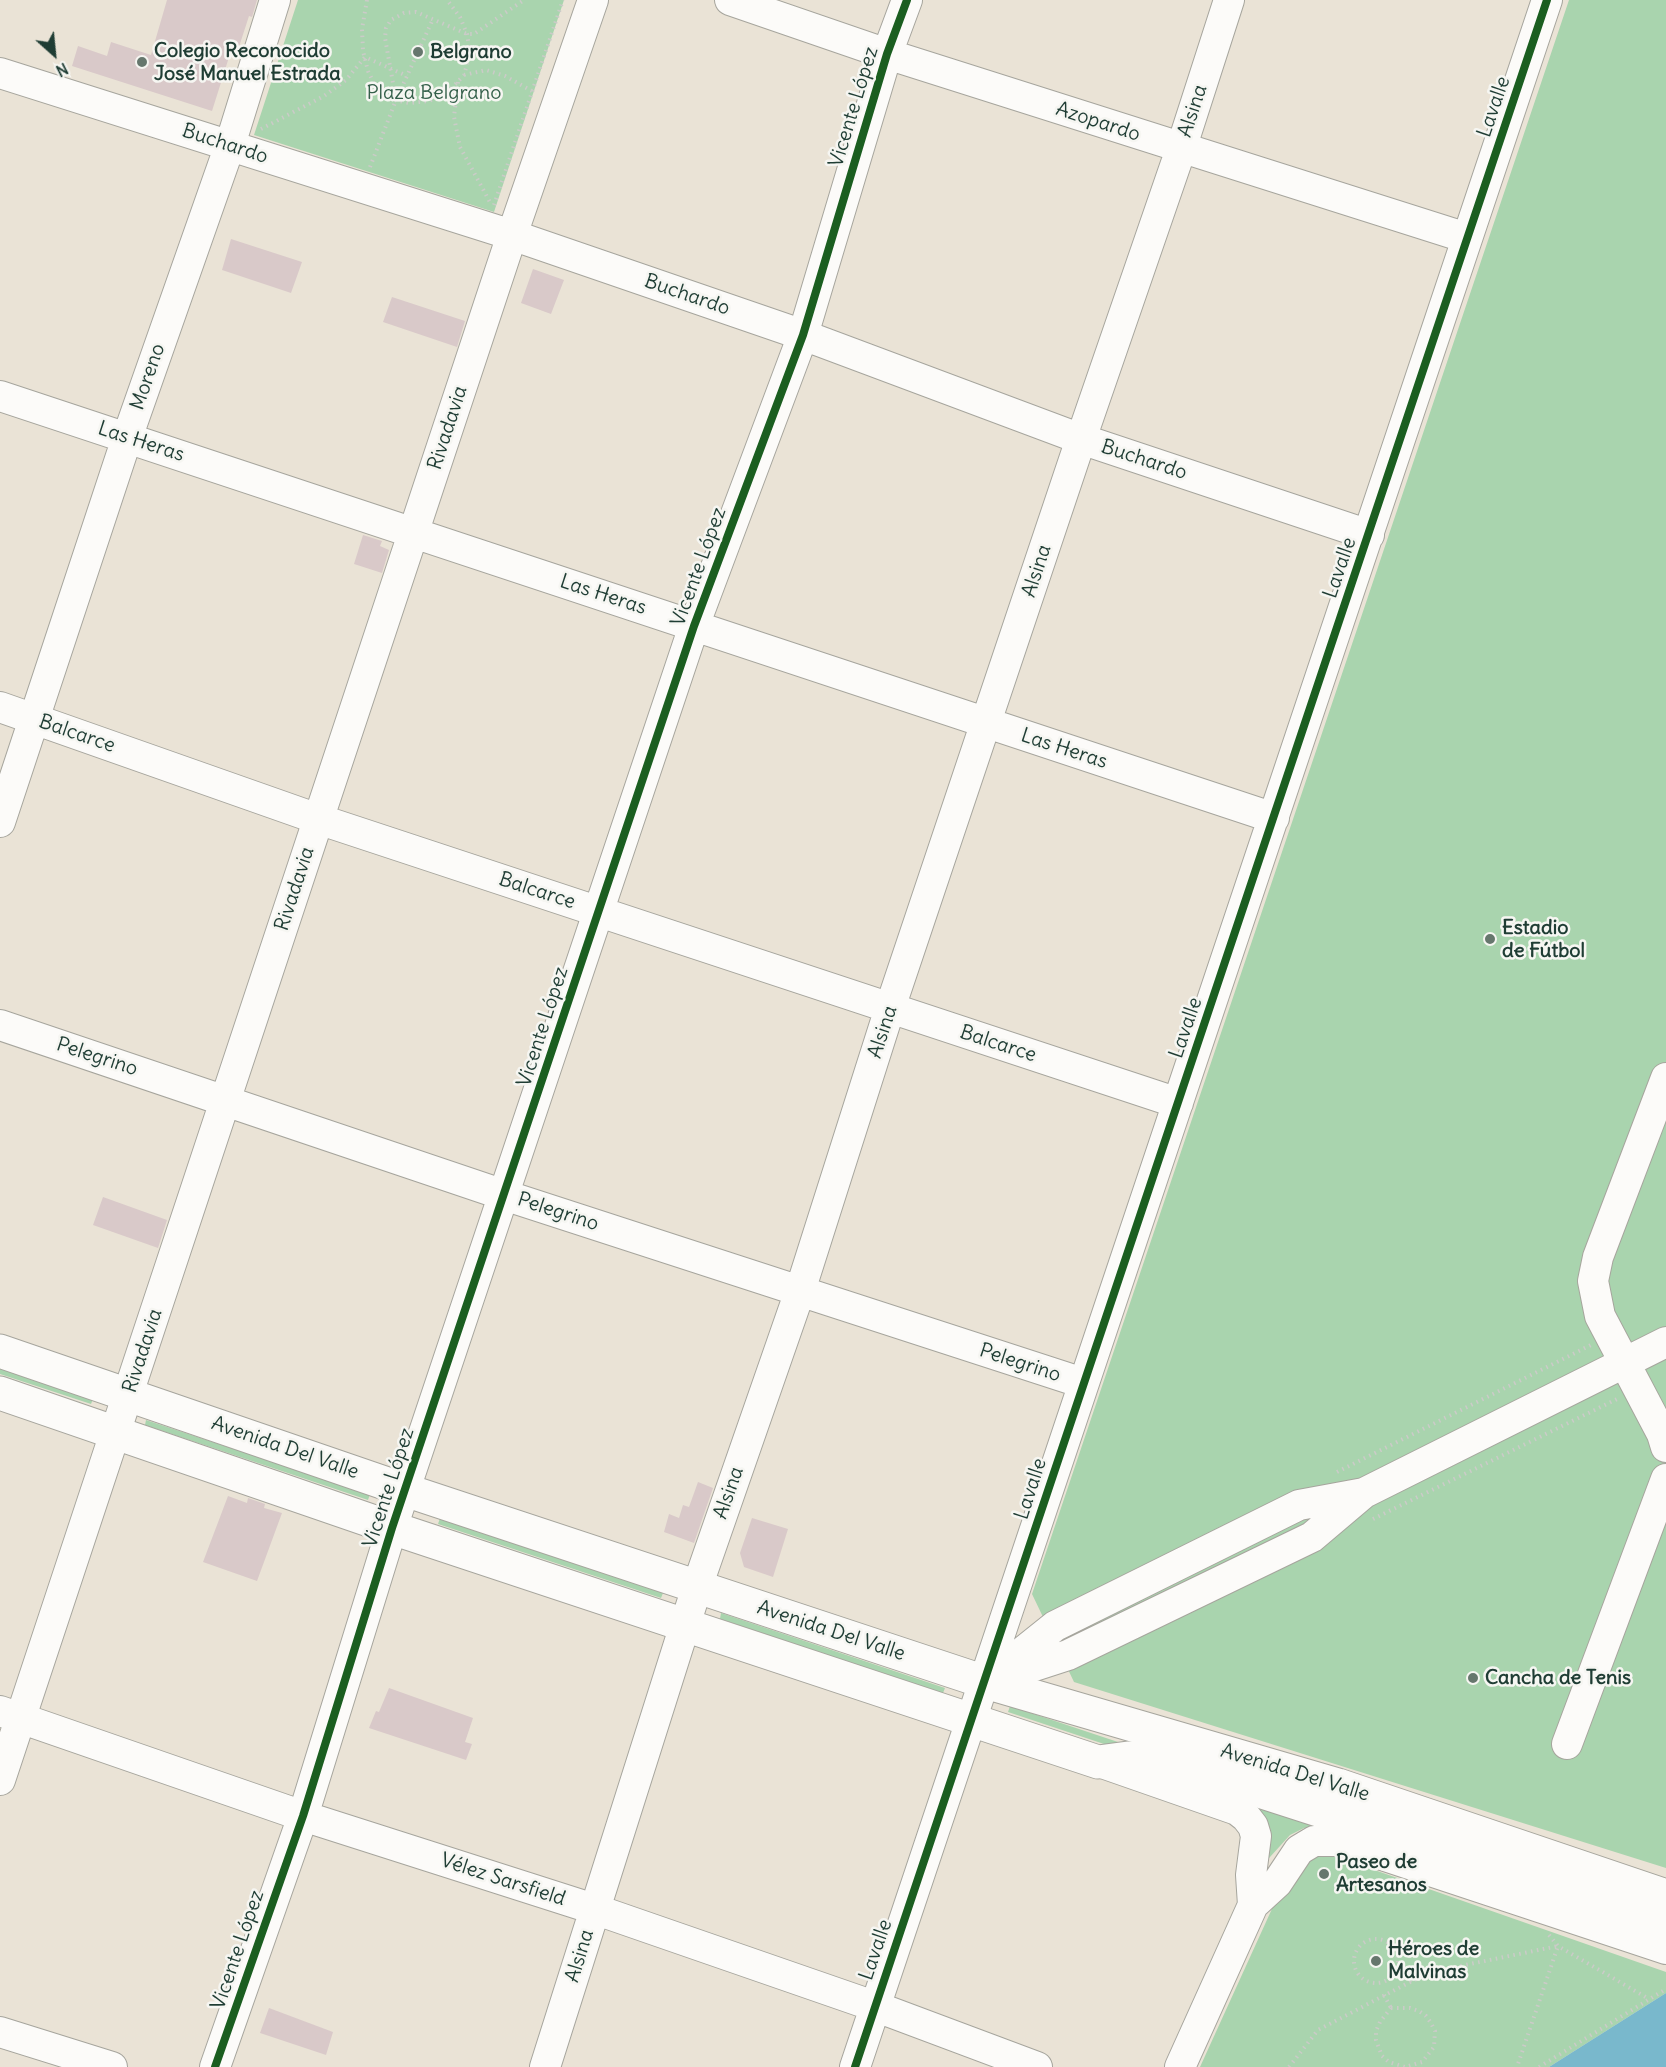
<!DOCTYPE html>
<meta charset="utf-8">
<style>
body{margin:0}
#map{position:relative;width:1666px;height:2067px;overflow:hidden;background:#eae3d6;font-family:Delius,sans-serif}
canvas{display:block}
.north{position:absolute;left:24px;top:24px;width:60px;height:60px;-webkit-text-stroke:4px #f6f6f2;paint-order:stroke;rotate:153deg;font-size:16px;font-weight:700;line-height:24px;text-align:center;color:#1f3d34}
.north::after{content:'';display:block;margin:auto;width:21px;height:27px;background:#1f3d34;clip-path:polygon(50% 0,100% 100%,50% 72%,0 100%)}
</style>
<div id="map">
<canvas width="1666" height="2067"></canvas>
<div class="north">N</div>
</div>
<script>
const ctx = document.querySelector('canvas').getContext('2d');
ctx.lineJoin = 'round';
function fillPath(path, color) {
  ctx.fillStyle = color;
  ctx.fill(path, 'evenodd');
}
function shape(rows) {
  const path = new Path2D();
  for (const r of rows) {
    if (r.length === 3) {
      path.moveTo(r[0] + r[2], r[1]);
      path.arc(r[0], r[1], r[2], 0, 2 * Math.PI);
      continue;
    }
    path.moveTo(r[0], r[1]);
    for (let i = 2; i < r.length; i += 2) path.lineTo(r[i], r[i + 1]);
  }
  return path;
}
function trace(path, color, width, dash) {
  ctx.strokeStyle = color;
  ctx.lineWidth = width;
  ctx.lineCap = dash ? 'butt' : 'round';
  ctx.setLineDash(dash || []);
  ctx.stroke(path);
}
function label(font, color, halo, rows, align = 'center') {
  ctx.font = font + ' Delius,sans-serif';
  ctx.lineWidth = 5;
  ctx.setLineDash([]);
  ctx.textBaseline = 'middle';
  ctx.strokeStyle = halo;
  ctx.fillStyle = color;
  for (const [text, x, y, turn = 0] of rows) {
    ctx.save();
    ctx.translate(x, y);
    ctx.rotate((+turn || 0) * Math.PI / 180);
    ctx.textAlign = isNaN(turn) ? turn : align;
    if (halo) ctx.strokeText(text, 0, 0);
    ctx.fillText(text, 0, 0);
    ctx.restore();
  }
}
const green = shape([
 [298,0,564,0,494,212,254,135],
 [1569,0,1666,0,1666,1868,1074,1682,1032,1594],
 [0,1368,93,1399,91,1404,0,1374],
 [146,1420,370,1494,368,1500,145,1425],
 [440,1518,663,1593,661,1598,438,1524],
 [721,1613,945,1688,943,1693,720,1619],
 [1010,1706,1118,1742,1302,1785,1116,1748,1008,1712],
 [1202,1782,1323,1826,1304,1828,1290,1835,1260,1868,1263,1827],
 [1323,1852,1666,1972,1666,1993,1549,2067,1200,2067,1276,1900,1299,1858]
]);
const water = shape([
 [1666,1993,1666,2067,1549,2067]
]);
const building = shape([
 [167,0,257,0,252,17,249,16,236,56,230,54,212,111,72,66,78,46,107,56,111,42,151,55],
 [231,239,302,262,291,293,222,270],
 [533,269,564,280,551,314,521,303],
 [392,297,465,321,457,347,383,322],
 [363,535,382,541,380,546,389,550,382,573,354,564],
 [103,1197,167,1220,158,1248,93,1225],
 [698,1482,713,1488,694,1543,664,1532,669,1514,679,1518,683,1505,689,1507],
 [228,1496,247,1503,248,1498,265,1504,264,1508,282,1513,257,1581,203,1562],
 [752,1518,788,1529,773,1577,744,1567,740,1553],
 [389,1688,473,1718,465,1742,472,1744,466,1760,369,1728,376,1711,379,1712],
 [269,2008,333,2032,326,2055,260,2033]
]);
const path = shape([
 [367,0,362,29,363,51,368,71,377,90,389,99,409,103,429,101,449,91,464,75,470,54,467,34,460,17,447,0],
 [464,75,486,70,505,76,532,91],
 [458,82,454,117,460,147,491,204],
 [396,100,385,38,386,28,391,20,404,13,416,12,467,34,474,34,524,0],
 [261,129,324,96,346,80,365,57,407,76],
 [370,167,396,100,433,19],
 [494,205,563,0],
 [1337,1472,1591,1345],
 [1373,1519,1617,1399],
 [1549,1935,1558,1946,1649,1999],
 [1376,1961,22],
 [1395,1972,1412,1981],
 [1384,1995,1391,2008],
 [1391,2008,1410,2008,1419,2011,1426,2016,1431,2023,1435,2031,1434,2047,1422,2062,1405,2067,1389,2062,1382,2056,1376,2040,1376,2031,1380,2022,1391,2008],
 [1289,2067,1318,2030,1412,1981,1436,1971,1558,1946,1517,2067],
 [1539,2067,1666,1989]
]);
const minor = shape([
 [730,0,887,54,1467,238],
 [0,73,512,235,803,335,1081,439,1369,535],
 [0,396,1274,818],
 [0,707,318,819,1178,1103],
 [0,822,127,438,230,145,275,0],
 [0,1025,504,1195,1083,1383],
 [1666,1078,1598,1257,1593,1281,1600,1316,1662,1434,1666,1447],
 [1364,1493,1299,1505,1055,1626,985,1682,1068,1655,1312,1537,1364,1493,1666,1342],
 [0,1711,303,1816,594,1909,874,2006,1037,2067],
 [1567,1744,1666,1479],
 [1105,1764,1237,1810,1246,1817,1253,1826,1256,1836,1251,1875,1253,1905],
 [0,1780,512,235,593,0],
 [0,2032,112,2067],
 [215,2067,303,1816,392,1528,694,626,803,335,887,54,907,0],
 [545,2067,697,1587,800,1291,890,1008,1081,439,1181,149,1229,0],
 [855,2067,1547,0],
 [1180,2067,1253,1905,1277,1883,1299,1850,1314,1841,1340,1841,1666,1949]
]);
const major = shape([
 [0,1351,405,1490,985,1682,1338,1785,1666,1896],
 [0,1393,392,1528,1098,1762,1128,1758,1160,1763,1244,1786,1666,1922]
]);
const cycleway = shape([
 [215,2067,303,1816,392,1528,694,626,803,335,887,54,907,0],
 [855,2067,1547,0]
]);
const markers = [
 [418,52,6,"#66776d"],
 [142,62,6,"#66776d"],
 [1490,939,6,"#66776d"],
 [1473,1678,6,"#66776d"],
 [1324,1874,6,"#66776d"],
 [1376,1961,6,"#66776d"]
];
const poiNames = [
 ["Colegio Reconocido",154,51],
 ["José Manuel Estrada",154,74],
 ["Belgrano",430,52],
 ["Estadio",1502,928],
 ["de Fútbol",1502,951],
 ["Cancha de Tenis",1485,1678],
 ["Paseo de",1336,1862],
 ["Artesanos",1336,1885],
 ["Héroes de",1388,1949],
 ["Malvinas",1388,1972]
];
const parkNames = [
 ["Plaza Belgrano",434,93]
];
const streetNames = [
 ["Vicente López",854,107,-73],
 ["Lavalle",1494,107,-71],
 ["Alsina",1193,111,-72],
 ["Azopardo",1098,122,18],
 ["Buchardo",225,144,18],
 ["Buchardo",687,295,19],
 ["Moreno",148,377,-71],
 ["Rivadavia",448,428,-72],
 ["Las Heras",141,442,18],
 ["Buchardo",1144,460,18],
 ["Vicente López",699,567,-70],
 ["Lavalle",1340,568,-71],
 ["Alsina",1037,571,-72],
 ["Las Heras",603,595,18],
 ["Balcarce",77,734,19],
 ["Las Heras",1064,749,18],
 ["Rivadavia",295,889,-72],
 ["Balcarce",537,891,18],
 ["Vicente López",543,1027,-72],
 ["Lavalle",1186,1028,-71],
 ["Alsina",883,1032,-72],
 ["Balcarce",998,1044,18],
 ["Pelegrino",97,1057,18],
 ["Pelegrino",558,1212,18],
 ["Rivadavia",143,1351,-72],
 ["Pelegrino",1020,1363,18],
 ["Avenida Del Valle",285,1448,19],
 ["Vicente López",389,1488,-72],
 ["Lavalle",1031,1489,-72],
 ["Alsina",729,1493,-71],
 ["Avenida Del Valle",831,1631,18],
 ["Avenida Del Valle",1295,1773,17],
 ["Vélez Sarsfield",503,1880,18],
 ["Vicente López",238,1950,-71],
 ["Lavalle",876,1950,-71],
 ["Alsina",580,1956,-73]
];
fillPath(green, '#a9d4ae');
fillPath(water, '#79b8cc');
fillPath(building, '#d9c9c9');
trace(minor, '#a6a59d', 32);
trace(major, '#a6a59d', 35);
trace(path, '#cbcbc8', 4, [1.5, 4.5]);
trace(minor, '#fcfbf9', 30);
trace(major, '#fcfbf9', 33);
trace(cycleway, '#1b5e20', 8);
for (const [x, y, r, color] of markers) {
  const dot = new Path2D();
  dot.arc(x, y, r, 0, 2 * Math.PI);
  ctx.fillStyle = color;
  ctx.fill(dot);
  trace(dot, '#f6f6f2', 2);
}
label('bold 20px', '#1f3d34', '#f6f6f2', poiNames, 'left');
label('20px', '#34604a', '#f6f6f2', parkNames);
label('20px', '#1f3d34', '#f6f6f2', streetNames);
</script>
